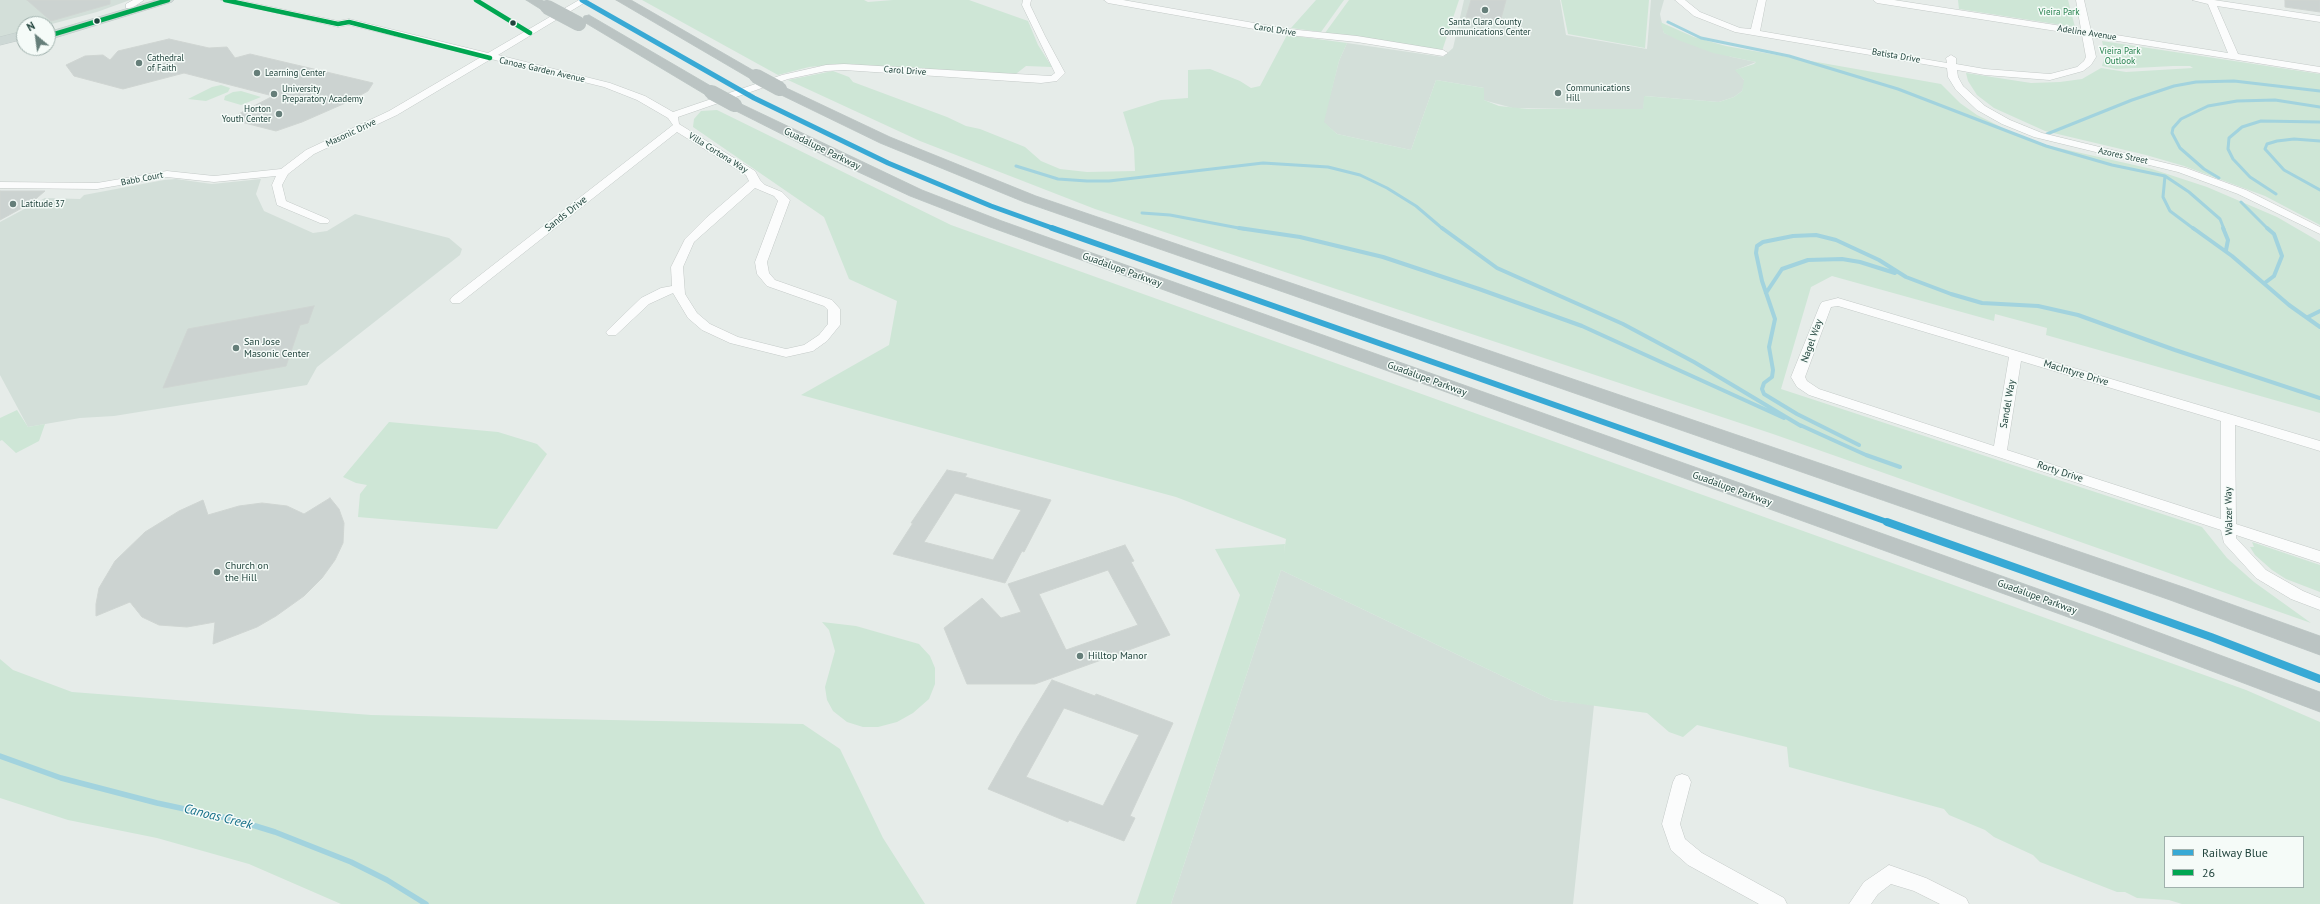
<!DOCTYPE html>
<style>
body{margin:0}
#map{position:relative;width:2320px;height:904px;overflow:hidden;background:#e6ece9;font-family:"PT Sans",sans-serif}
canvas{display:block}
.legend{position:absolute;left:2164px;top:836px;width:140px;height:52px;box-sizing:border-box;background:#f5fbf8;border:1px solid #a0b1ad;margin:0;padding:5px 7px;list-style:none;font-size:12px;color:#20433c}
.legend li{display:flex;align-items:center;gap:8px;height:20px}
.legend b{width:20px;border:1px solid #a0b1ad}
.north{position:absolute;left:16px;top:16px;width:40px;height:40px;box-sizing:border-box;background:#f5fbf8;border:1px solid #a0b1ad;border-radius:50%;rotate:331deg;font-size:11px;font-weight:700;line-height:16px;text-align:center;color:#20433c}
.north::after{content:'';display:block;margin:auto;width:14px;height:18px;background:#657e79;clip-path:polygon(50% 0,100% 100%,50% 72%,0 100%)}
</style>
<div id="map">
<canvas width="2320" height="904"></canvas>
<ul class="legend">
<li><b style="height:5px;background:#38a9d5"></b>Railway Blue</li>
<li><b style="height:5px;background:#00a651"></b>26</li>
</ul>
<div class="north">N</div>
</div>
<script>
const ctx = document.querySelector('canvas').getContext('2d');
ctx.lineJoin = 'round';
function fillPath(path, color) {
  ctx.fillStyle = color;
  ctx.fill(path, 'evenodd');
}
function shape(rows) {
  const path = new Path2D();
  for (const r of rows) {
    path.moveTo(r[0], r[1]);
    for (let i = 2; i < r.length; i += 2) path.lineTo(r[i], r[i + 1]);
  }
  return path;
}
function trace(path, color, width, dash) {
  ctx.strokeStyle = color;
  ctx.lineWidth = width;
  ctx.lineCap = dash ? 'butt' : 'round';
  ctx.setLineDash(dash || []);
  ctx.stroke(path);
}
function label(font, color, halo, rows, align = 'center') {
  ctx.font = font + ' "PT Sans",sans-serif';
  ctx.lineWidth = 3;
  ctx.setLineDash([]);
  ctx.textBaseline = 'middle';
  ctx.strokeStyle = halo;
  ctx.fillStyle = color;
  for (const [text, x, y, turn = 0] of rows) {
    ctx.save();
    ctx.translate(x, y);
    ctx.rotate((+turn || 0) * Math.PI / 180);
    ctx.textAlign = isNaN(turn) ? turn : align;
    if (halo) ctx.strokeText(text, 0, 0);
    ctx.fillText(text, 0, 0);
    ctx.restore();
  }
}
const built = shape([
 [0,0,130,0,97,12,48,25,24,24,24,31,0,37],
 [1464,0,1560,0,1566,35,1647,49,1651,0,1664,0,1660,14,1664,33,1732,57,1756,62,1736,70,1744,80,1744,85,1742,91,1734,97,1719,102,1645,96,1643,110,1513,108,1483,100,1484,88,1436,80,1411,150,1337,134,1323,122,1339,61,1347,43,1443,57,1453,48],
 [176,179,212,184,261,179,256,194,264,211,313,233,327,231,355,214,449,238,462,249,460,255,317,367,307,385,114,416,80,418,28,427,0,375,0,222,45,198,80,199,84,195,164,180],
 [1281,570,1552,700,1594,705,1573,904,1171,904]
]);
const green = shape([
 [642,0,864,0,868,2,893,0,969,0,1028,21,1038,45,1052,67,1026,66,1012,77,839,64,809,67,778,75],
 [1316,0,1344,0,1321,32,1291,28],
 [1349,0,1459,0,1442,51,1325,33],
 [1561,0,1649,0,1645,48,1568,34],
 [1958,0,2068,0,2075,27,1959,9],
 [1660,22,1694,37,1726,46,1941,84,1960,103,1977,115,2015,134,2050,146,2152,169,2207,187,2277,217,2320,242,2320,413,2046,335,2047,328,1995,314,1994,321,1832,276,1811,287,1781,389,2202,527,2227,558,2254,582,2311,623,1773,434,1095,209,920,141,788,80,833,71,849,77,853,82,947,117,966,126,980,129,1025,147,1041,161,1060,169,1087,172,1135,171,1134,148,1123,112,1161,100,1188,98,1188,70,1210,69,1240,81,1251,88,1260,86,1287,35,1347,43,1339,61,1324,122,1337,134,1411,150,1436,80,1484,88,1484,100,1499,106,1528,109,1643,109,1644,96,1719,102,1734,97,1742,91,1744,80,1735,70,1754,64,1756,62,1713,53,1678,40,1664,33],
 [2102,41,2320,74,2320,225,2265,196,2184,166,2146,155,2045,131,1994,108,1977,95,1968,81,1966,73,2031,83,2060,82,2082,79,2101,68,2126,72,2193,68,2190,66,2173,66,2116,69,2102,66,2105,54],
 [221,85,230,88,228,92,206,101,188,99,212,87],
 [241,91,261,97,241,105,224,100,225,96,233,92],
 [717,110,951,225,2246,690,2320,722,2320,904,2182,904,2169,900,2137,898,2125,892,2117,892,2040,862,2033,855,1994,837,1985,830,1949,815,1944,809,1789,767,1787,747,1697,725,1683,737,1669,732,1647,713,1552,700,1281,570,1171,904,1136,904,1240,595,1215,549,1285,544,1284,553,1286,539,1176,497,801,395,889,345,897,301,849,279,824,217,693,127,694,119,701,111],
 [2165,837,2303,837,2303,887,2165,887],
 [17,410,28,427,45,424,39,441,16,453,2,440,0,441,0,418],
 [389,422,498,432,537,444,547,454,497,529,358,517,360,494,367,485,356,483,343,477],
 [2252,542,2320,565,2320,592,2286,579,2272,570,2255,555,2250,547,2254,547],
 [822,622,856,626,919,644,930,656,935,668,935,684,929,699,913,713,897,722,878,727,863,727,847,722,833,711,827,700,825,687,835,651,829,630],
 [0,659,13,670,72,692,371,715,803,724,840,749,883,838,925,904,341,904,249,864,157,838,68,820,0,798]
]);
const streamFar2 = shape([
 [1668,22,1701,38,1789,56,1898,89,2046,146,2112,165,2165,176,2189,192,2220,219,2224,229],
 [2047,134,2132,100,2174,86,2196,82,2234,81,2320,91],
 [2320,141,2294,139,2277,141,2267,144,2265,149,2284,170,2320,190],
 [1016,166,1058,179,1087,181,1109,181,1263,163,1328,167,1360,175,1387,188,1416,206,1443,229],
 [2165,176,2163,197,2170,211,2194,229],
 [2219,178,2204,169,2180,148,2172,133,2173,128,2181,119,2208,106,2237,101,2275,100,2320,107],
 [2276,194,2250,177,2233,159,2228,149,2229,138,2242,127,2261,121,2320,122],
 [2241,202,2268,229],
 [1142,213,1170,215,1244,229]
]);
const streamFar1 = shape([
 [1239,228,1300,237,1383,257,1479,289,1582,326,1784,418],
 [1442,228,1497,268,1623,324,1694,362,1801,426],
 [2193,228,2232,256,2289,305,2320,327],
 [2223,228,2228,240,2226,250],
 [2266,282,2274,276,2282,256,2274,234,2267,228],
 [1766,293,1782,269,1808,260,1842,259,1860,262,1895,273],
 [2308,317,2320,311],
 [1800,425,1866,455,1900,467],
 [1859,445,1797,414,1764,394,1762,389,1764,383,1772,377,1773,370,1769,347,1775,319,1762,281,1756,253,1757,246,1763,242,1793,236,1816,235,1836,240,1879,260,1906,277,1951,294,1982,303,2038,306,2078,315,2175,350,2320,398]
]);
const stream = shape([
 [0,756,61,778,157,803,236,820,275,832,351,862,387,880,426,904]
]);
const building = shape([
 [27,0,110,0,110,4,51,21,27,0],
 [1471,0,1506,0,1500,22,1466,17,1471,0],
 [2285,0,2320,0,2320,12,2285,7,2285,0],
 [169,39,209,48,227,47,235,58,250,54,373,83,368,91,350,101,302,122,276,131,229,119,273,96,184,73,123,89,74,76,66,65,85,56,103,55,110,60,118,51,169,39],
 [0,191,45,191,31,203,0,220,0,191],
 [314,306,308,323,300,325,286,366,163,388,188,329,314,306],
 [947,470,967,474,965,477,1051,500,1024,552,1022,551,1005,583,893,554,913,523,911,523,947,470],
 [955,493,1021,510,993,560,924,542,955,493],
 [330,498,339,509,344,523,343,543,335,560,322,578,304,596,276,616,257,627,213,644,215,622,187,627,159,625,142,617,130,602,96,616,96,604,99,588,115,561,145,532,179,511,203,500,208,515,239,506,262,503,287,506,304,514,330,498],
 [1125,545,1134,561,1131,562,1170,635,1035,684,967,684,944,628,982,598,1001,618,1021,612,1008,584,1125,545],
 [1108,570,1138,625,1066,650,1039,594,1108,570],
 [1052,680,1095,696,1096,694,1173,723,1130,816,1135,818,1124,841,1069,820,1068,822,988,789,1018,736,1052,680],
 [1064,708,1139,735,1103,806,1026,777,1064,708]
]);
const minor = shape([
 [133,0,144,0,132,8,126,8,126,4,133,0],
 [221,0,238,0,338,21,349,19,488,53,579,0,589,0,498,55,610,83,645,96,673,112,782,75,826,65,844,64,1051,76,1055,73,1022,5,1023,0,1031,0,1030,5,1045,36,1065,73,1057,81,1041,83,844,70,826,71,788,79,678,117,679,124,755,171,760,180,765,185,782,192,790,200,767,262,769,273,775,280,832,300,840,309,840,325,827,341,813,351,786,357,730,343,702,330,688,318,673,293,649,304,616,335,608,335,606,332,641,298,661,288,672,286,671,267,685,239,706,218,749,181,746,175,677,132,460,303,452,303,450,300,452,297,673,125,668,118,637,100,604,87,491,59,397,115,314,154,288,174,282,185,286,201,328,219,330,221,328,223,320,223,277,205,272,185,276,176,214,182,167,177,97,189,0,188,0,182,97,183,167,171,214,176,281,169,306,150,389,111,481,57,349,25,338,27,221,0],
 [755,188,774,196,778,201,755,262,757,274,767,286,824,306,828,310,828,324,819,335,804,345,786,349,738,337,710,324,697,313,685,294,683,267,694,242,755,188],
 [1104,0,1123,0,1288,29,1357,36,1443,50,1448,53,1443,56,1357,42,1288,35,1108,3,1104,0],
 [1675,0,1685,0,1700,12,1740,28,1751,29,1758,0,1766,0,1760,31,1947,63,1946,58,1951,55,1956,58,1956,64,1985,69,2050,74,2077,67,2084,61,2086,57,2082,35,1877,3,1873,0,1894,0,2081,29,2076,0,2084,0,2091,31,2228,53,2208,4,2192,0,2214,0,2320,16,2320,22,2217,6,2238,54,2320,67,2320,73,2092,37,2096,57,2091,65,2083,71,2050,80,1985,75,1957,70,1958,77,1963,86,1985,106,2010,120,2042,133,2186,168,2246,190,2320,227,2320,234,2238,194,2178,172,2034,137,2002,124,1977,110,1956,90,1948,77,1947,68,1735,32,1694,16,1675,0],
 [1838,298,2320,441,2320,451,2235,425,2236,524,2320,551,2320,563,2236,535,2236,538,2266,570,2303,591,2320,598,2320,610,2291,599,2256,578,2224,543,2221,530,1809,395,1797,387,1791,377,1820,305,1822,302,1838,298],
 [1838,306,2009,357,1994,446,1819,389,1807,381,1805,377,1831,307,1838,306],
 [2021,361,2221,421,2221,519,2007,450,2021,361],
 [1682,774,1688,776,1691,782,1680,824,1685,839,1702,853,1784,898,1787,904,1759,904,1688,865,1671,850,1662,824,1673,782,1676,776,1682,774],
 [1889,865,1926,878,1966,898,1969,904,1940,904,1914,891,1891,884,1878,894,1871,904,1849,904,1864,882,1889,865]
]);
const major = shape([
 [156,0,174,0,172,2,48,40,48,32,156,0],
 [24,31,24,39,0,45,0,37,24,31]
]);
const highway = shape([
 [526,0,542,0,553,7,552,10,542,10,526,0],
 [616,0,631,0,763,76,761,79,751,79,616,0],
 [589,15,716,89,718,92,716,95,706,95,584,22,583,19,584,16,589,15],
 [780,85,890,137,1036,196,2186,588,2320,636,2320,655,2170,600,1024,202,880,143,775,92,773,89,775,86,780,85],
 [735,101,922,190,1002,221,2106,613,2320,692,2320,712,2090,625,990,227,910,196,841,164,730,108,728,105,735,101]
]);
const highwayBridge = shape([
 [547,7,579,24],
 [756,76,780,89],
 [711,92,735,105]
]);
const bus1 = shape([
 [225,0,338,24,349,22,490,58],
 [476,0,530,33],
 [48,36,168,0]
]);
const rail1Far2 = shape([
 [582,0,754,98,888,163,991,206,1055,229]
]);
const rail1Far1 = shape([
 [1052,228,1890,523]
]);
const rail1 = shape([
 [1887,522,2211,637,2320,679]
]);
const markers = [
 [1485,10,4,"#657e79"],
 [97,21,3.5,"#20433c"],
 [513,23,3.5,"#20433c"],
 [139,63,4,"#657e79"],
 [257,73,4,"#657e79"],
 [1558,93,4,"#657e79"],
 [274,94,4,"#657e79"],
 [279,114,4,"#657e79"],
 [13,204,4,"#657e79"],
 [236,348,4,"#657e79"],
 [217,572,4,"#657e79"],
 [1080,656,4,"#657e79"]
];
const farParknames = [
 ["Vieira Park",2059,12],
 ["Vieira Park",2120,51],
 ["Outlook",2120,61]
];
const farPoinames = [
 ["Santa Clara County",1485,22,"center"],
 ["Communications Center",1485,32,"center"],
 ["Cathedral",147,58],
 ["of Faith",147,68],
 ["Learning Center",265,73],
 ["Communications",1566,88],
 ["Hill",1566,98],
 ["University",282,89],
 ["Preparatory Academy",282,99],
 ["Horton",271,109,"right"],
 ["Youth Center",271,119,"right"],
 ["Latitude 37",21,204]
];
const farStreetnames = [
 ["Carol Drive",1275,30,9],
 ["Adeline Avenue",2087,33,9],
 ["Batista Drive",1896,56,10],
 ["Canoas Garden Avenue",542,70,13],
 ["Carol Drive",905,71,4],
 ["Masonic Drive",351,133,-25],
 ["Villa Cortona Way",718,153,32],
 ["Azores Street",2123,156,12],
 ["Babb Court",142,179,-11]
];
const streetNames = [
 ["Guadalupe Parkway",822,149,26],
 ["Sands Drive",566,214,-38],
 ["Guadalupe Parkway",1122,270,20],
 ["Nagel Way",1812,341,-70],
 ["MacIntyre Drive",2076,373,17],
 ["Guadalupe Parkway",1427,379,20],
 ["Sandel Way",2008,404,-80],
 ["Rorty Drive",2060,472,18],
 ["Guadalupe Parkway",1732,489,20],
 ["Walzer Way",2229,511,-91],
 ["Guadalupe Parkway",2037,597,20]
];
const poiNames = [
 ["San Jose",244,342],
 ["Masonic Center",244,354],
 ["Church on",225,566],
 ["the Hill",225,578],
 ["Hilltop Manor",1088,656]
];
const nearWaternames = [
 ["Canoas Creek",218,817,14]
];
fillPath(built, '#d3dfd9');
fillPath(green, '#cee6d6');
trace(streamFar2, '#a2d3de', 3);
trace(streamFar1, '#a2d3de', 4);
trace(stream, '#a2d3de', 5.5);
fillPath(building, '#ccd3d1');
trace(building, '#cfd5d2', 1);
trace(minor, '#c3c9c7', 1);
trace(major, '#c1cbc9', 1);
trace(highway, '#c1cbc9', 1);
fillPath(minor, '#fbfcfc');
fillPath(major, '#cdd8d5');
fillPath(highway, '#bbc4c3');
trace(highwayBridge, '#c1cbc9', 15, []);
trace(highwayBridge, '#bbc4c3', 14);
trace(bus1, '#00a651', 4.5);
trace(rail1Far2, '#38a9d5', 5);
trace(rail1Far1, '#38a9d5', 6);
trace(rail1, '#38a9d5', 8);
for (const [x, y, r, color] of markers) {
  const dot = new Path2D();
  dot.arc(x, y, r, 0, 2 * Math.PI);
  ctx.fillStyle = color;
  ctx.fill(dot);
  trace(dot, '#f5fbf8', 1.5);
}
label('9px', '#25804d', '#f5fbf8', farParknames);
label('9px', '#20433c', '#f5fbf8', farPoinames, 'left');
label('9px', '#20433c', '#f5fbf8', farStreetnames);
label('10px', '#20433c', '#f5fbf8', streetNames);
label('10px', '#20433c', '#f5fbf8', poiNames, 'left');
label('italic 13px', '#126d87', '#f5fbf8', nearWaternames);
</script>
